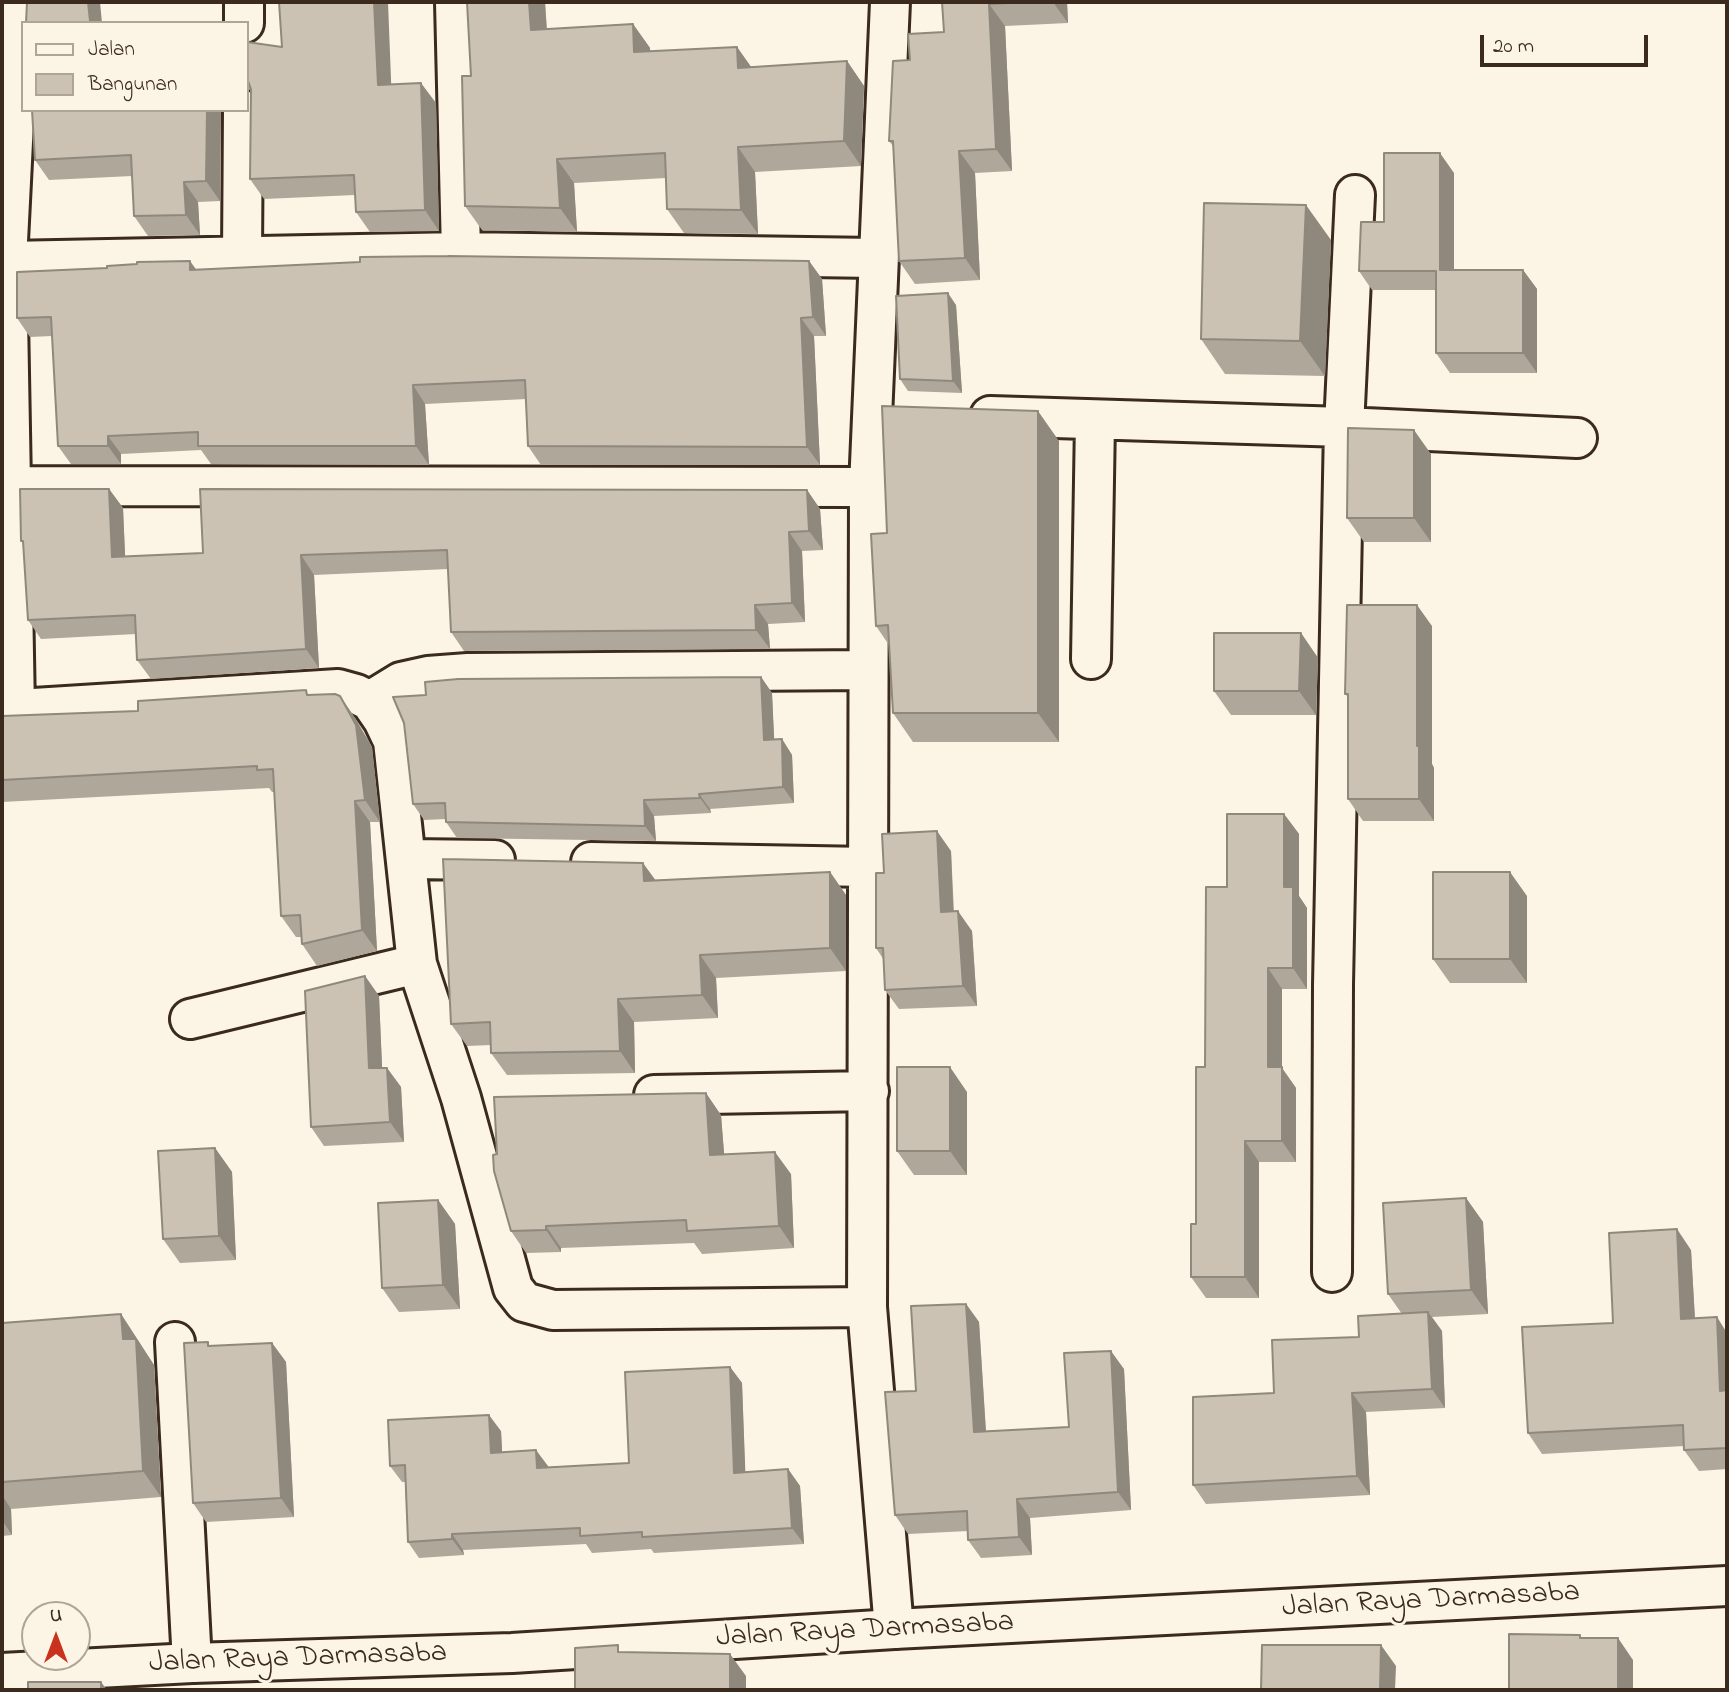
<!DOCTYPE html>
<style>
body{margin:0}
#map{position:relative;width:1729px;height:1692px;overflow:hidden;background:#fcf5e5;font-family:"Indie Flower",sans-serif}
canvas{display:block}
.frame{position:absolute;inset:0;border:4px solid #3b2a1e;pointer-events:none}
.legend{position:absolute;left:21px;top:21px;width:228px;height:91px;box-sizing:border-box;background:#fcf5e5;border:2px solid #afa495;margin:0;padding:9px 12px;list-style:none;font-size:21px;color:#3b2a1e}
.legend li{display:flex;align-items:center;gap:14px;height:35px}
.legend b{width:35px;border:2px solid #afa495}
.north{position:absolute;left:21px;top:1601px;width:70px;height:70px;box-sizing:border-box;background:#fcf5e5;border:2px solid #afa495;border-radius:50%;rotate:0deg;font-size:19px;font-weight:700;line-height:28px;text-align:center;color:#3b2a1e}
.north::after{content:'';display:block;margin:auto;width:24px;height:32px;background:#c8321e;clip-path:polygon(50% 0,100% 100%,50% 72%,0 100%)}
.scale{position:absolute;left:1480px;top:35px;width:168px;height:32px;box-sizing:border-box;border:4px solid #3b2a1e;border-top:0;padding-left:9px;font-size:21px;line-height:24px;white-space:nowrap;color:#3b2a1e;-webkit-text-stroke:5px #fcf5e5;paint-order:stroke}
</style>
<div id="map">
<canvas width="1729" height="1692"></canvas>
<div class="frame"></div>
<ul class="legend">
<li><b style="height:9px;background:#fcf5e5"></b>Jalan</li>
<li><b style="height:19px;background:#ccc2b3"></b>Bangunan</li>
</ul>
<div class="north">U</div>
<div class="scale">20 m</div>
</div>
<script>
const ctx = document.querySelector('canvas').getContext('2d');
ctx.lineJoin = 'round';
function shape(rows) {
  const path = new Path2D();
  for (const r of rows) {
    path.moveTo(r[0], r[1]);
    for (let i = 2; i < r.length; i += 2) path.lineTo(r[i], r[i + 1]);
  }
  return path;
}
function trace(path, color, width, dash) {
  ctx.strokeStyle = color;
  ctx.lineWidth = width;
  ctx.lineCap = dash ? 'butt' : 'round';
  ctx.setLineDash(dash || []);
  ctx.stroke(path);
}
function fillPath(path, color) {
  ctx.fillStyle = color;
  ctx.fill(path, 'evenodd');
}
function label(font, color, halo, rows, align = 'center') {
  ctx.font = font + ' "Indie Flower",sans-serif';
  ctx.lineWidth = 6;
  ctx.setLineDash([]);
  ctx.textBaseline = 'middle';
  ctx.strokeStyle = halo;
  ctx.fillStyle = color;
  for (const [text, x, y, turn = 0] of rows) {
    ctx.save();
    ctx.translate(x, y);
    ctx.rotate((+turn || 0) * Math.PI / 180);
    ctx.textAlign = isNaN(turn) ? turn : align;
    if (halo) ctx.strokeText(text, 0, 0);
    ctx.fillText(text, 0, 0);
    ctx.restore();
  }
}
const minor = shape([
 [455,2,461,252],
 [890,2,869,487,867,1307,894,1629],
 [244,23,244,2],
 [242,256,243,110],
 [7,261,20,2],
 [990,416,1344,427,1577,438],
 [2,486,869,487],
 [1091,659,1095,421],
 [370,701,401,682,428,676,468,673,868,670],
 [2,710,338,689,356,694,370,701,383,720,393,741,417,964],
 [15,710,7,261,461,252,877,258],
 [407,859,495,860],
 [591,862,868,867],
 [190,1019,417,964,461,1098,513,1288,524,1302,553,1310,867,1307],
 [654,1095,869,1091],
 [1332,1272,1333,985,1344,427,1355,195],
 [175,1342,192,1663]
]);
const secondary = shape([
 [2,1673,192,1663,512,1653,894,1629,1727,1586]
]);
const wall = shape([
 [467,2,545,2,547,29,633,24,650,48,650,52,737,47,751,67,847,61,864,86,861,166,755,172,758,234,684,233,667,209,666,178,574,183,577,232,482,230,465,206,471,76],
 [942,2,1067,2,1068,23,1005,26,1012,171,975,173,980,280,915,284,899,261,893,146,889,141,910,60,944,32],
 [247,42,391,84,436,103,439,231,370,232,356,212,355,195,264,199,250,179,251,90,247,89],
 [32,110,221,110,220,201,198,202,200,235,148,236,134,216,132,176,49,180,35,160],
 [1454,173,1454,270,1523,270,1537,289,1537,373,1450,373,1436,353,1436,290,1372,290,1359,271,1384,222],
 [1331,240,1325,376,1225,374,1201,339],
 [809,261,822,279,826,336,814,336,820,465,541,465,528,446,526,399,425,404,429,465,211,464,201,450,121,454,121,464,71,464,58,446,52,336,30,337,17,318,196,270],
 [956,305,962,393,908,391,900,379],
 [1059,441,1059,742,913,742,893,713,889,645,876,626,887,533],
 [1431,454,1431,542,1364,542,1347,518],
 [109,489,123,508,125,557,203,553,807,490,820,509,823,550,802,551,805,622,768,624,770,649,464,651,451,632,448,569,314,575,319,668,151,679,137,660,136,634,41,639,28,620,23,543,21,541],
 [1432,626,1432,764,1434,768,1434,821,1363,821,1348,799,1348,697,1345,694],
 [1301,633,1318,658,1316,715,1231,715,1214,691],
 [761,677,772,693,774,740,782,739,792,755,794,803,710,809,711,813,654,816,656,841,457,838,446,822,446,819,424,820,413,804],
 [310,695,340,696,355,718,372,747,380,822,370,822,377,951,317,966,302,944,301,937,296,937,281,916,274,792,272,792,269,788,2,802,2,716,138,711],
 [1284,814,1299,834,1299,896,1307,908,1307,989,1282,989,1282,1068,1296,1088,1296,1162,1259,1162,1259,1298,1206,1298,1191,1277,1196,1224,1205,1067,1227,887],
 [951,851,954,911,972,931,977,1006,899,1009,885,990,884,960,876,948,884,873],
 [830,872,846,895,846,971,716,978,718,1018,634,1022,635,1073,507,1075,491,1053,491,1045,467,1046,451,1024,655,880],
 [1527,896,1527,983,1450,983,1433,959],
 [365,976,379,996,382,1068,387,1068,401,1087,404,1142,324,1146,311,1127],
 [967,1092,967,1175,914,1175,897,1151],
 [721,1115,724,1154,791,1174,794,1248,702,1254,694,1243,561,1248,561,1252,526,1253,511,1231],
 [215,1148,232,1172,236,1260,180,1263,163,1239],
 [1466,1198,1483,1222,1488,1314,1432,1317,1442,1331,1445,1408,1366,1412,1370,1495,1206,1504,1193,1485,1359,1337,1402,1314,1388,1294],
 [438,1200,455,1224,460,1309,399,1312,382,1288],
 [1691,1250,1695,1318,1727,1333,1727,1469,1699,1471,1684,1450,1684,1446,1542,1454,1528,1433,1613,1323],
 [966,1304,979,1322,986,1431,1069,1427,1124,1369,1131,1510,1030,1518,1032,1555,981,1558,968,1540,968,1531,908,1534,895,1515,916,1391],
 [121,1314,154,1365,161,1497,11,1509,12,1535,2,1536,2,1323],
 [272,1343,286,1362,294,1517,206,1522,193,1503],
 [730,1367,742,1383,745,1472,788,1469,800,1486,804,1544,654,1553,651,1549,592,1553,586,1544,463,1550,464,1555,419,1558,408,1542,405,1482,402,1482,390,1466,501,1431,502,1452,548,1467,629,1463]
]);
const shadedWall = shape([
 [88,2,100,2,102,23,90,21],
 [374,2,388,2,392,105,378,85],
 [529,2,545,2,548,54,531,30],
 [1053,2,1067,2,1068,23],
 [989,4,1005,26,1012,171,996,149],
 [633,24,650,48,651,77,634,52],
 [737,47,754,71,738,68],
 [847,61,864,86,861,166,844,141],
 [421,83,436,103,439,231,425,210],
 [207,110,221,110,220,201,206,181],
 [738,147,755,172,758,234,741,210],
 [959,151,975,173,980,280,965,258],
 [1440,153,1454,173,1454,289,1440,270],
 [557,159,574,183,577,232,560,208],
 [184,182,198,202,200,235,186,215],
 [1306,205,1331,240,1325,376,1300,341],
 [190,261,203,279,190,270],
 [809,261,822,279,826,336,813,317],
 [1523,270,1537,289,1537,373,1523,353],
 [948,293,956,305,962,393,953,381],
 [801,318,814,336,820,465,807,447],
 [413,385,425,404,429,465,416,446],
 [1038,411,1059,441,1059,742,1038,713],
 [1414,430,1431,454,1431,542,1414,518],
 [108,436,121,454,121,464,108,446],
 [109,489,123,508,126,576,112,557],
 [807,490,820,509,823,550,809,531],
 [789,532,802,551,805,622,792,603],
 [301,555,314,575,319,668,306,649],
 [755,605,768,624,770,649,756,630],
 [1417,605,1432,626,1432,764,1434,768,1434,821,1419,799,1417,746],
 [1301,633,1318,658,1316,715,1299,691],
 [761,677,772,693,775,756,764,740],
 [340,696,355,718,372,747,380,822,365,800],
 [782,739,792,755,794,803,783,787],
 [699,794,710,809,711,813,700,798],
 [644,800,654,816,656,841,645,826],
 [355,801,370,822,377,951,362,930],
 [1284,814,1299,834,1299,896,1307,908,1307,989,1293,968,1284,887],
 [937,831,951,851,954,932,941,912],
 [643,863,659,885,644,881],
 [830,872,846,895,846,971,830,948],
 [1510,872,1527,896,1527,983,1510,959],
 [958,911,972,931,977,1006,963,986],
 [700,955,716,978,718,1018,702,995],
 [1268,968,1282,989,1282,1068,1296,1088,1296,1162,1282,1141,1268,1067],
 [365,976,379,996,383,1088,369,1068],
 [618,999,634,1022,635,1073,620,1051],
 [950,1067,967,1092,967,1175,950,1151],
 [387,1068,401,1087,404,1142,390,1122],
 [706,1093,721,1115,726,1177,710,1155],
 [1245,1141,1259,1162,1259,1298,1245,1277],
 [215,1148,232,1172,236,1260,219,1236],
 [775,1152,791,1174,794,1248,779,1226],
 [1466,1198,1483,1222,1488,1314,1471,1290],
 [438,1200,455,1224,460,1309,443,1285],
 [546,1226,561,1248,561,1252,546,1230],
 [1677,1229,1691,1250,1696,1339,1681,1319],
 [966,1304,979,1322,987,1450,974,1432],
 [1428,1312,1442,1331,1445,1408,1432,1389],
 [121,1314,154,1365,161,1497,143,1471,123,1339],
 [1717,1317,1727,1333,1727,1400,1720,1391],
 [272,1343,286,1362,294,1517,281,1498],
 [1111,1351,1124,1369,1131,1510,1118,1492],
 [730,1367,742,1383,746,1489,734,1473],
 [1352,1393,1366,1412,1370,1495,1357,1476],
 [489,1415,501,1431,503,1469,491,1453],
 [536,1450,548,1466,548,1484,537,1468],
 [788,1469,800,1486,804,1544,792,1528],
 [2,1495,11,1509,12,1535,2,1520],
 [1017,1499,1030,1518,1032,1555,1019,1537],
 [452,1534,463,1550,464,1555,452,1539],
 [1618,1638,1633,1660,1633,1690,1618,1690],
 [1381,1645,1396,1666,1395,1690,1380,1690],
 [730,1654,746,1676,746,1690,730,1690],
 [101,1682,107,1690,101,1690]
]);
const building = shape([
 [27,2,88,2,90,21,103,23,26,23,27,2],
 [279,2,374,2,378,85,421,83,425,210,356,212,354,175,250,179,251,89,247,78,247,42,282,47,279,2],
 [467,2,529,2,531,30,633,24,634,52,737,47,738,68,847,61,844,141,738,147,741,210,667,209,665,153,557,159,560,208,465,206,462,76,471,76,467,2],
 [942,2,1027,2,989,4,996,149,959,151,965,258,899,261,893,141,889,141,893,61,910,60,908,34,944,32,942,2],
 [32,110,207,110,206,181,184,182,186,215,134,216,131,155,35,160,32,110],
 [1384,153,1440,153,1440,270,1523,270,1523,353,1436,353,1436,271,1359,271,1361,222,1384,222,1384,153],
 [1204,203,1306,205,1300,341,1201,339,1204,203],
 [448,256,809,261,813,317,801,318,807,447,528,446,525,380,413,385,416,446,198,446,198,432,108,436,108,446,58,446,51,317,17,318,17,272,107,268,107,266,137,264,137,262,190,261,190,270,360,262,360,257,448,256],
 [948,293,953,381,900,379,896,296,948,293],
 [882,406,1038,411,1038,713,893,713,888,625,876,626,871,534,887,533,882,406],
 [1348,428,1414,430,1414,518,1347,518,1348,428],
 [20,489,109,489,112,557,203,553,200,489,807,490,809,531,789,532,792,603,755,605,756,630,451,632,447,550,301,555,306,649,137,660,135,615,28,620,23,541,21,541,20,489],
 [1347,605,1417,605,1417,746,1419,746,1419,799,1348,799,1348,694,1345,694,1347,605],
 [1214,633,1301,633,1299,691,1214,691,1214,633],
 [761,677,764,740,782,739,783,787,699,794,700,798,644,800,645,826,446,822,445,803,413,804,404,723,393,697,426,695,425,682,458,679,761,677],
 [306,690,307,695,335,694,340,696,356,725,365,800,355,801,362,930,302,944,300,915,281,916,273,769,257,770,257,766,2,780,2,716,138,711,138,701,306,690],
 [1227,814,1284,814,1284,887,1293,887,1293,968,1268,968,1268,1067,1282,1067,1282,1141,1245,1141,1245,1277,1191,1277,1191,1224,1196,1224,1196,1067,1205,1067,1206,887,1227,887,1227,814],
 [937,831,941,912,958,911,963,986,885,990,883,948,876,948,876,873,884,873,882,834,937,831],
 [443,859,643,863,644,881,830,872,830,948,700,955,702,995,618,999,620,1051,491,1053,490,1022,451,1024,443,859],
 [1433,872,1510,872,1510,959,1433,959,1433,872],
 [365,976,369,1068,387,1068,390,1122,311,1127,305,991,365,976],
 [897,1067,950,1067,950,1151,897,1151,897,1067],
 [706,1093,710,1155,775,1152,779,1226,687,1231,686,1220,546,1226,546,1230,511,1231,494,1171,493,1155,497,1154,494,1097,706,1093],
 [215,1148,219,1236,163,1239,158,1151,215,1148],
 [1466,1198,1471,1290,1388,1294,1383,1203,1466,1198],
 [438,1200,443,1285,382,1288,378,1203,438,1200],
 [1677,1229,1681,1319,1717,1317,1720,1391,1727,1390,1727,1448,1684,1450,1683,1425,1528,1433,1522,1327,1613,1323,1609,1233,1677,1229],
 [966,1304,974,1432,1069,1427,1064,1353,1111,1351,1118,1492,1017,1499,1019,1537,968,1540,967,1511,895,1515,885,1392,916,1391,911,1306,966,1304],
 [1428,1312,1432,1389,1352,1393,1357,1476,1193,1485,1193,1397,1274,1393,1272,1340,1359,1337,1358,1316,1428,1312],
 [121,1314,123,1339,136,1339,143,1471,2,1482,2,1323,121,1314],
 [208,1342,208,1346,272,1343,281,1498,193,1503,184,1343,208,1342],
 [730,1367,734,1473,788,1469,792,1528,642,1537,642,1532,580,1536,580,1528,452,1534,452,1539,408,1542,405,1465,390,1466,388,1420,489,1415,491,1453,536,1450,537,1468,629,1463,625,1372,730,1367],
 [1509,1634,1580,1635,1580,1638,1618,1638,1618,1690,1509,1690,1509,1634],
 [618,1645,618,1652,730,1654,730,1690,575,1690,575,1648,618,1645],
 [1262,1645,1381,1645,1380,1690,1261,1690,1262,1645],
 [28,1682,101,1682,101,1690,28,1690,28,1682]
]);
const streetNames = [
 ["Jalan Raya Darmasaba",1431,1602,-3],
 ["Jalan Raya Darmasaba",865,1632,-3],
 ["Jalan Raya Darmasaba",298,1660,-2]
];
trace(minor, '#3b2a1e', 44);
trace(secondary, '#3b2a1e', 44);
trace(minor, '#fcf5e5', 38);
trace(secondary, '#fcf5e5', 38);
fillPath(wall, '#afa79a');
fillPath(shadedWall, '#8f887d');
fillPath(building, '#ccc2b3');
trace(building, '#8f887d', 2);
label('30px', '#3b2a1e', '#fcf5e5', streetNames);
</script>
